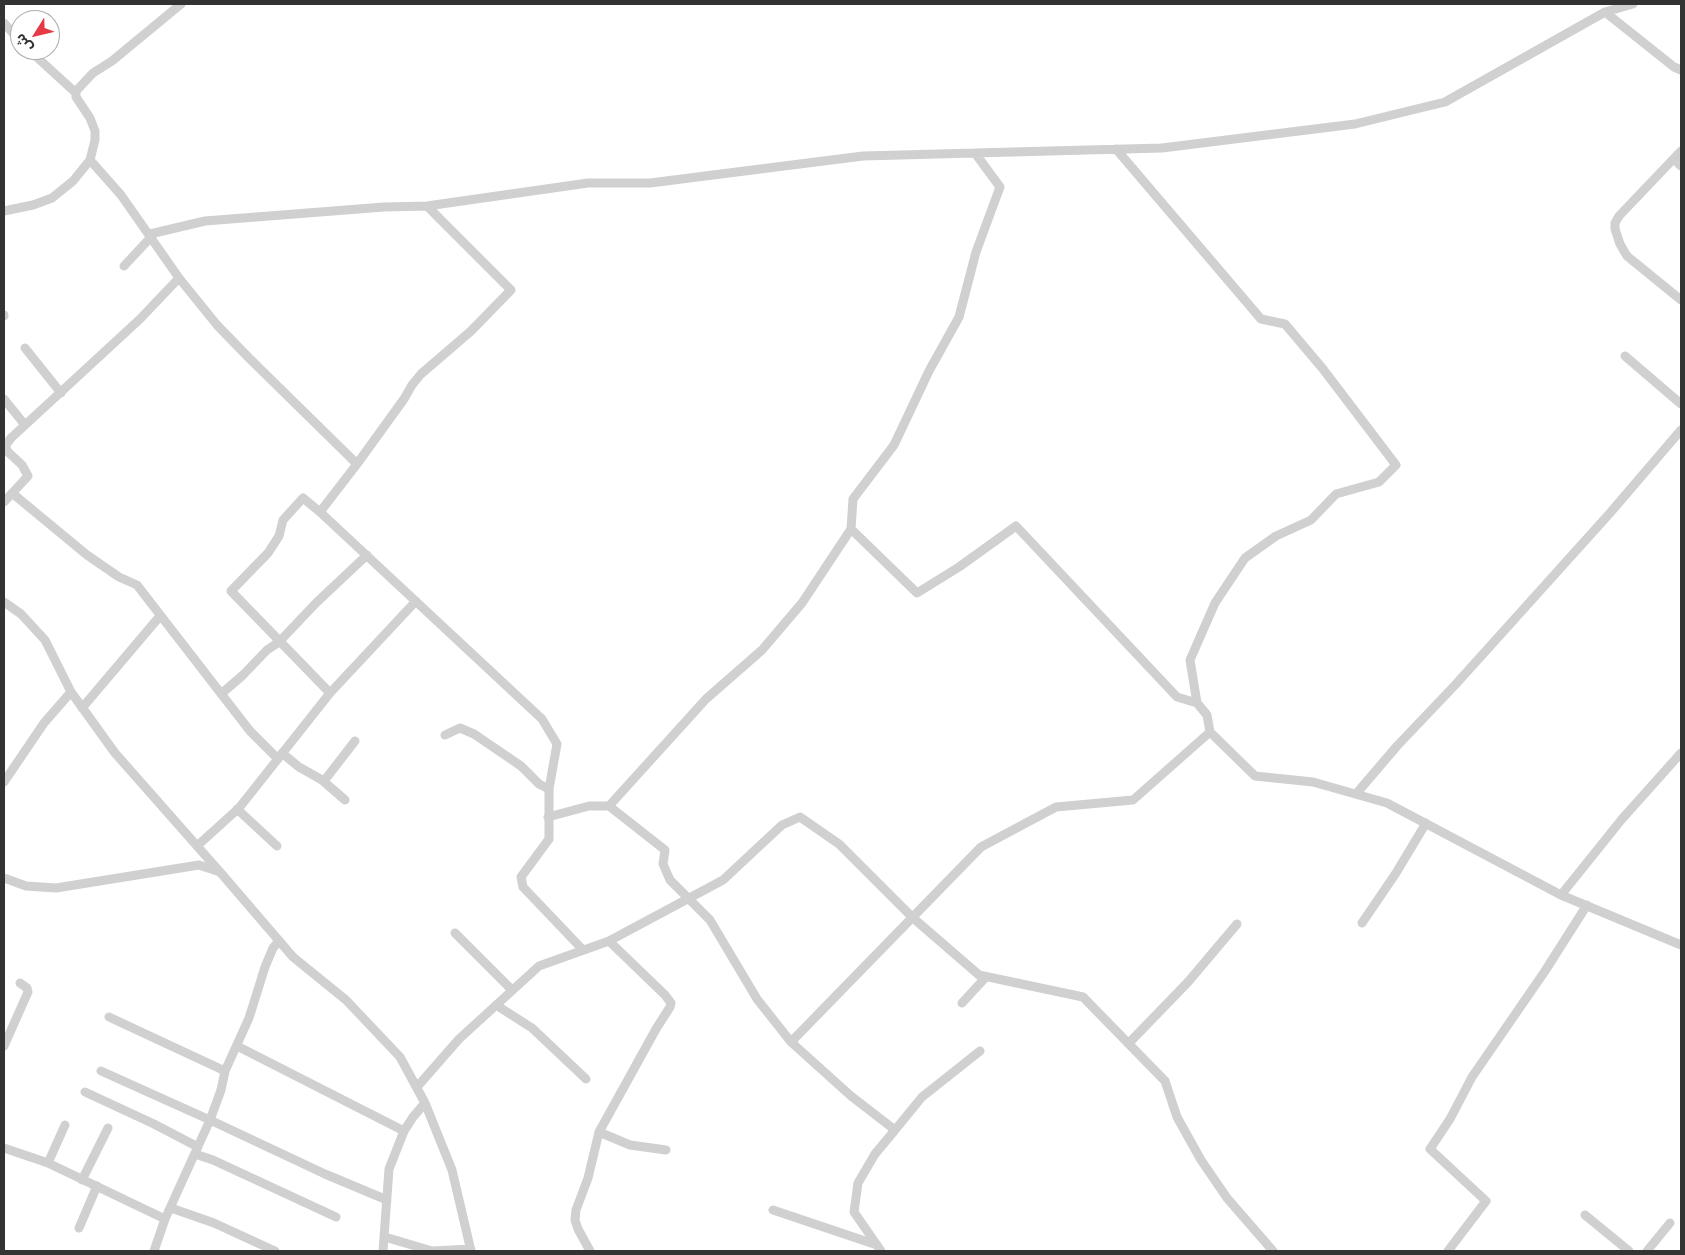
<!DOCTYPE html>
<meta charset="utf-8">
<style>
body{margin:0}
#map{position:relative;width:1685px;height:1255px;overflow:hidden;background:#fff;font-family:Manrope,"Noto Sans Arabic",sans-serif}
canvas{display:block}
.frame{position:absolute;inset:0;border:5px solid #333;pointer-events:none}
.north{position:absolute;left:10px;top:10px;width:50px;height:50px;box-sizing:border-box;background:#fff;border:1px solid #adadad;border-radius:50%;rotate:234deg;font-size:14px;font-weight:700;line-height:20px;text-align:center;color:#333}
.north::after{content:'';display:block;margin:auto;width:18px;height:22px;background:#e63946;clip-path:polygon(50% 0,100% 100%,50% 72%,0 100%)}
</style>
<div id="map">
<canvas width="1685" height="1255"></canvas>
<div class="frame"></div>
<div class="north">ش</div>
</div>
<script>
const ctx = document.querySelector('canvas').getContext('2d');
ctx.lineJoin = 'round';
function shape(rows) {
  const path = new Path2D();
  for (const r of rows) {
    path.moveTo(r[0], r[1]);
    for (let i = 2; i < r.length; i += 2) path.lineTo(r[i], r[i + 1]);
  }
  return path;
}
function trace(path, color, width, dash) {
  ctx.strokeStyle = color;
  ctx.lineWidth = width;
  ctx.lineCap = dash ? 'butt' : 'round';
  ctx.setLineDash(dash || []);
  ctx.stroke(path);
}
const minor = shape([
 [1605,12,1674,67,1681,70],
 [4,23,20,41],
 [29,50,76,93],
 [1116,149,1261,319,1285,324,1323,369,1396,465,1379,482,1336,494,1311,520,1276,536,1245,558,1215,603,1190,660,1197,703],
 [1681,151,1619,216,1615,223,1615,229,1620,244,1627,256,1681,300],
 [1674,159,1681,166],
 [90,160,121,195,179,278,217,325,248,357,357,464],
 [427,206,511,290,471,331,421,374,412,385,404,399,357,464,320,512,542,719,557,744,549,789,549,839,521,877,523,887,583,950],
 [4,211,33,205,52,198,73,181,86,165,90,160,95,140,95,131,90,118,76,97,76,91,93,73,112,61,181,4],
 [150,234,205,221,384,207,427,206,588,183,650,183,863,156,1162,148,1355,124,1445,102,1605,12,1633,4],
 [124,266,151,237],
 [4,315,4,316],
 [25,348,61,393],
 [1625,356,1681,404],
 [4,399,25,425],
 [12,493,87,555,119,577,137,585,250,731,278,759],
 [4,502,28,476,22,465,8,452,5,446,11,438,140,319,179,278],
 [320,512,303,498,283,520,279,536,268,553,231,591,330,693],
 [851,529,917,593,959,567,1016,526,1177,697,1197,703,1207,715,1210,732],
 [4,602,21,614,45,640,71,692,115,753,220,872],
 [221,694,243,675,267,650,279,642,316,603,367,555],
 [82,708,160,616],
 [445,735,460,728,474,734,521,766,539,784,549,789],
 [282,753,299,767,322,780,345,800],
 [324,781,355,741],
 [4,782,44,723,71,692],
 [1356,794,1397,746,1456,684,1610,513,1681,430],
 [609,806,706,699,762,650,802,603,851,529,853,499,894,445,929,371,959,317,976,252,1000,187,975,153],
 [237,809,277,846],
 [548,817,589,806,609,806,665,850,663,864,670,880,710,920,757,999,791,1042,851,1096,895,1130,875,1154,858,1183,854,1212,881,1251],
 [197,846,239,808,330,693,416,601],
 [4,878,26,886,56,888,199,865,220,872,293,957,346,1000,400,1057,425,1103,452,1170,471,1251],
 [1561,895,1622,819,1681,753],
 [1362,923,1396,873,1426,823],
 [455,933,512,990],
 [962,1003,986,977],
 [496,1005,532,1028,586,1079],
 [109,1017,225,1071],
 [791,1042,981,847,1056,807,1133,800,1210,732,1255,776,1313,782,1387,803,1561,895,1681,945],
 [1129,1043,1188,982,1237,924],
 [4,1046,28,992,27,988,20,983],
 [237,1046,404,1131],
 [101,1071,210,1120,325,1174,387,1200],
 [417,1087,459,1039,539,966,609,941,723,880,782,825,800,817,839,844,912,917,979,975,1083,997,1165,1081,1177,1117,1201,1160,1227,1198,1273,1251],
 [85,1092,154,1124,198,1147],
 [895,1130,922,1097,980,1051],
 [599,1132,630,1145,666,1150],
 [4,1148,48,1163,165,1219],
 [195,1154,213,1160,336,1217],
 [48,1163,65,1125],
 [82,1180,108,1128],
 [171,1208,214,1223,275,1251],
 [773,1210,877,1245],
 [1585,1215,1629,1251],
 [79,1228,97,1186],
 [385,1237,432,1251,471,1249],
 [154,1251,165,1219,210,1120,221,1090,225,1071,249,1018,265,967,273,948,279,941],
 [383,1251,389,1169,404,1131,413,1117,425,1103],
 [590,1251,578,1229,575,1220,576,1210,588,1178,599,1132,656,1029,670,1007,671,1003,665,995,609,941],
 [1448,1251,1486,1201,1430,1149,1450,1119,1472,1077,1545,971,1587,905],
 [1647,1251,1670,1223]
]);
trace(minor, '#d0d0d0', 9);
</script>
